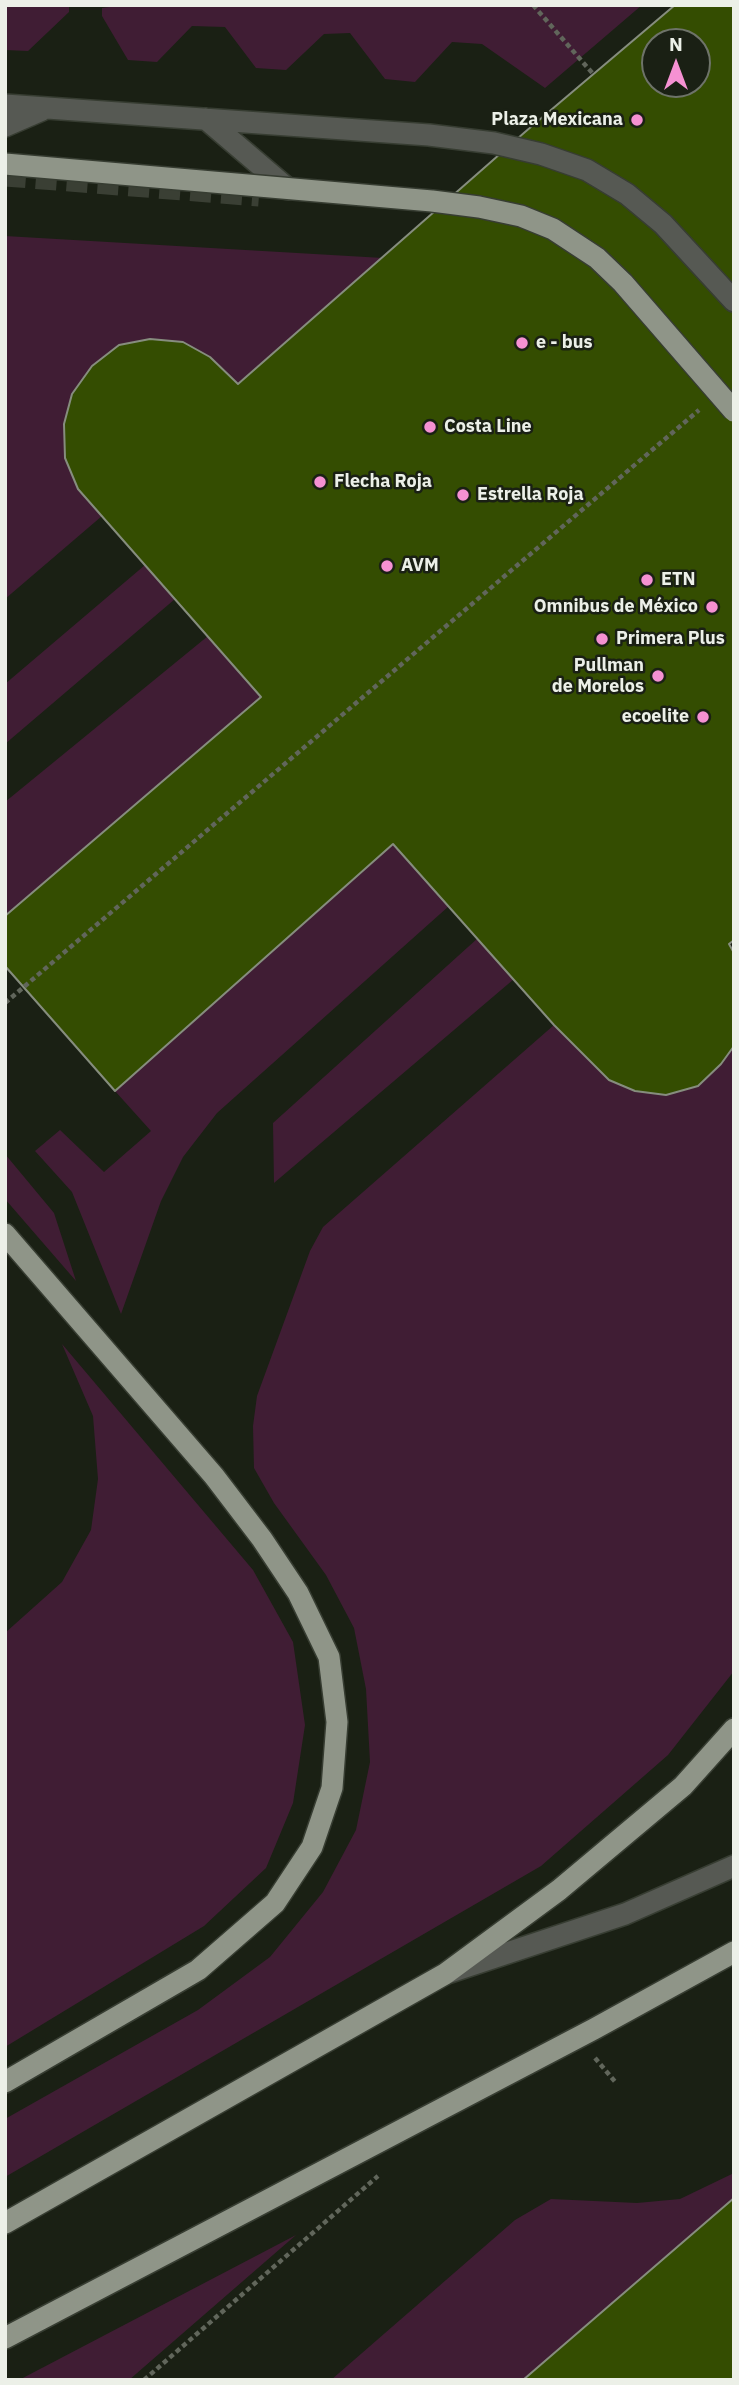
<!DOCTYPE html>
<meta charset="utf-8">
<style>
body{margin:0}
#map{position:relative;width:739px;height:2385px;overflow:hidden;background:#1a2014;font-family:"IBM Plex Sans",sans-serif}
canvas{display:block}
.frame{position:absolute;inset:0;border:7px solid #ecf0e8;pointer-events:none}
.north{position:absolute;left:641px;top:28px;width:70px;height:70px;box-sizing:border-box;background:#1a2014;border:2px solid #6e7369;border-radius:50%;rotate:0deg;font-size:19px;font-weight:700;line-height:28px;text-align:center;color:#ecf0e8}
.north::after{content:'';display:block;margin:auto;width:24px;height:32px;background:#f591d2;clip-path:polygon(50% 0,100% 100%,50% 72%,0 100%)}
</style>
<div id="map">
<canvas width="739" height="2385"></canvas>
<div class="frame"></div>
<div class="north">N</div>
</div>
<script>
const ctx = document.querySelector('canvas').getContext('2d');
ctx.lineJoin = 'round';
function fillPath(path, color) {
  ctx.fillStyle = color;
  ctx.fill(path, 'evenodd');
}
function shape(rows) {
  const path = new Path2D();
  for (const r of rows) {
    path.moveTo(r[0], r[1]);
    for (let i = 2; i < r.length; i += 2) path.lineTo(r[i], r[i + 1]);
  }
  return path;
}
function trace(path, color, width, dash) {
  ctx.strokeStyle = color;
  ctx.lineWidth = width;
  ctx.lineCap = dash ? 'butt' : 'round';
  ctx.setLineDash(dash || []);
  ctx.stroke(path);
}
function label(font, color, halo, rows, align = 'center') {
  ctx.font = font + ' "IBM Plex Sans",sans-serif';
  ctx.lineWidth = 5;
  ctx.setLineDash([]);
  ctx.textBaseline = 'middle';
  ctx.strokeStyle = halo;
  ctx.fillStyle = color;
  for (const [text, x, y, turn = 0] of rows) {
    ctx.save();
    ctx.translate(x, y);
    ctx.rotate((+turn || 0) * Math.PI / 180);
    ctx.textAlign = isNaN(turn) ? turn : align;
    if (halo) ctx.strokeText(text, 0, 0);
    ctx.fillText(text, 0, 0);
    ctx.restore();
  }
}
const green = shape([
 [5,5,69,5,69,12,28,51,5,50],
 [123,5,642,5,545,88,482,44,452,42,415,82,385,79,350,33,324,34,286,70,256,68,225,27,192,26,157,62,128,60,102,16,102,8],
 [5,236,383,258,238,384,183,342,150,339,119,345,92,366,72,394,64,424,65,458,78,489,102,516,5,599],
 [145,565,175,599,5,744,5,684],
 [208,636,261,697,5,916,5,802],
 [393,844,449,906,217,1113,183,1157,161,1201,121,1314,72,1192,35,1151,60,1130,104,1172,151,1131,115,1091],
 [478,938,514,979,274,1183,273,1123],
 [554,1025,609,1079,635,1091,666,1095,698,1086,721,1064,734,1046,734,1671,668,1755,541,1866,5,2177,5,2119,198,2010,270,1957,323,1892,356,1830,370,1762,366,1689,354,1628,326,1575,274,1503,254,1468,253,1426,257,1396,310,1251,323,1227],
 [5,1154,54,1213,76,1281,5,1199],
 [62,1344,253,1570,293,1642,305,1725,293,1803,266,1868,204,1926,5,2047,5,1633,62,1582,91,1530,98,1479,93,1416],
 [734,2173,734,2198,523,2380,331,2380,515,2220,551,2199,637,2203,680,2199],
 [296,2235,129,2380,19,2380]
]);
const building = shape([
 [675,5,734,5,734,940,729,944,734,953,734,1046,721,1064,698,1086,666,1095,635,1091,609,1080,554,1025,393,844,115,1091,5,966,5,916,261,697,78,489,65,458,64,424,72,394,92,366,119,345,150,339,183,342,210,357,238,384,525,132,675,5],
 [655,42,697,42,697,84,655,84,655,42],
 [734,2198,734,2380,523,2380,734,2198]
]);
const majorTunnel = shape([
 [5,176,259,196]
]);
const path = shape([
 [533,5,594,75],
 [5,1003,699,410],
 [595,2058,617,2084],
 [144,2380,378,2176]
]);
const minor = shape([
 [5,105,429,135,494,143,541,154,587,170,627,194,663,224,734,301],
 [206,119,288,189],
 [5,126,42,110],
 [450,1972,625,1914,734,1866]
]);
const major = shape([
 [5,1234,214,1476,262,1539,298,1593,329,1657,337,1722,332,1788,312,1847,275,1903,198,1970,5,2082],
 [5,2223,445,1974,559,1890,683,1786,734,1729],
 [5,2338,594,2029,734,1952]
]);
const majorBridge = shape([
 [5,164,432,201,479,207,521,216,553,229,597,258,623,283,734,411]
]);
const markers = [
 [637,120,7,"#f591d2"],
 [522,343,7,"#f591d2"],
 [430,427,7,"#f591d2"],
 [320,482,7,"#f591d2"],
 [463,495,7,"#f591d2"],
 [387,566,7,"#f591d2"],
 [647,580,7,"#f591d2"],
 [712,607,7,"#f591d2"],
 [602,639,7,"#f591d2"],
 [658,676,7,"#f591d2"],
 [703,717,7,"#f591d2"]
];
const poiNames = [
 ["Plaza Mexicana",623,120,"right"],
 ["e - bus",536,343],
 ["Costa Line",444,427],
 ["Flecha Roja",334,482],
 ["Estrella Roja",477,495],
 ["AVM",401,566],
 ["ETN",661,580],
 ["Omnibus de México",698,607,"right"],
 ["Primera Plus",616,639],
 ["Pullman",644,666,"right"],
 ["de Morelos",644,687,"right"],
 ["ecoelite",689,717,"right"]
];
fillPath(green, '#401d34');
fillPath(building, '#344d01');
trace(building, '#868d7e', 2);
trace(majorTunnel, '#3a3f34', 21, [21, 10]);
trace(minor, '#373d32', 24);
trace(major, '#373d32', 24);
trace(path, '#61665b', 4.5, [5, 3.5]);
trace(minor, '#565953', 21);
trace(major, '#8f9588', 21);
trace(majorBridge, '#373d32', 24, []);
trace(majorBridge, '#8f9588', 21);
for (const [x, y, r, color] of markers) {
  const dot = new Path2D();
  dot.arc(x, y, r, 0, 2 * Math.PI);
  ctx.fillStyle = color;
  ctx.fill(dot);
  trace(dot, '#1a2014', 2.5);
}
label('bold 18px', '#ecf0e8', '#1a2014', poiNames, 'left');
</script>
